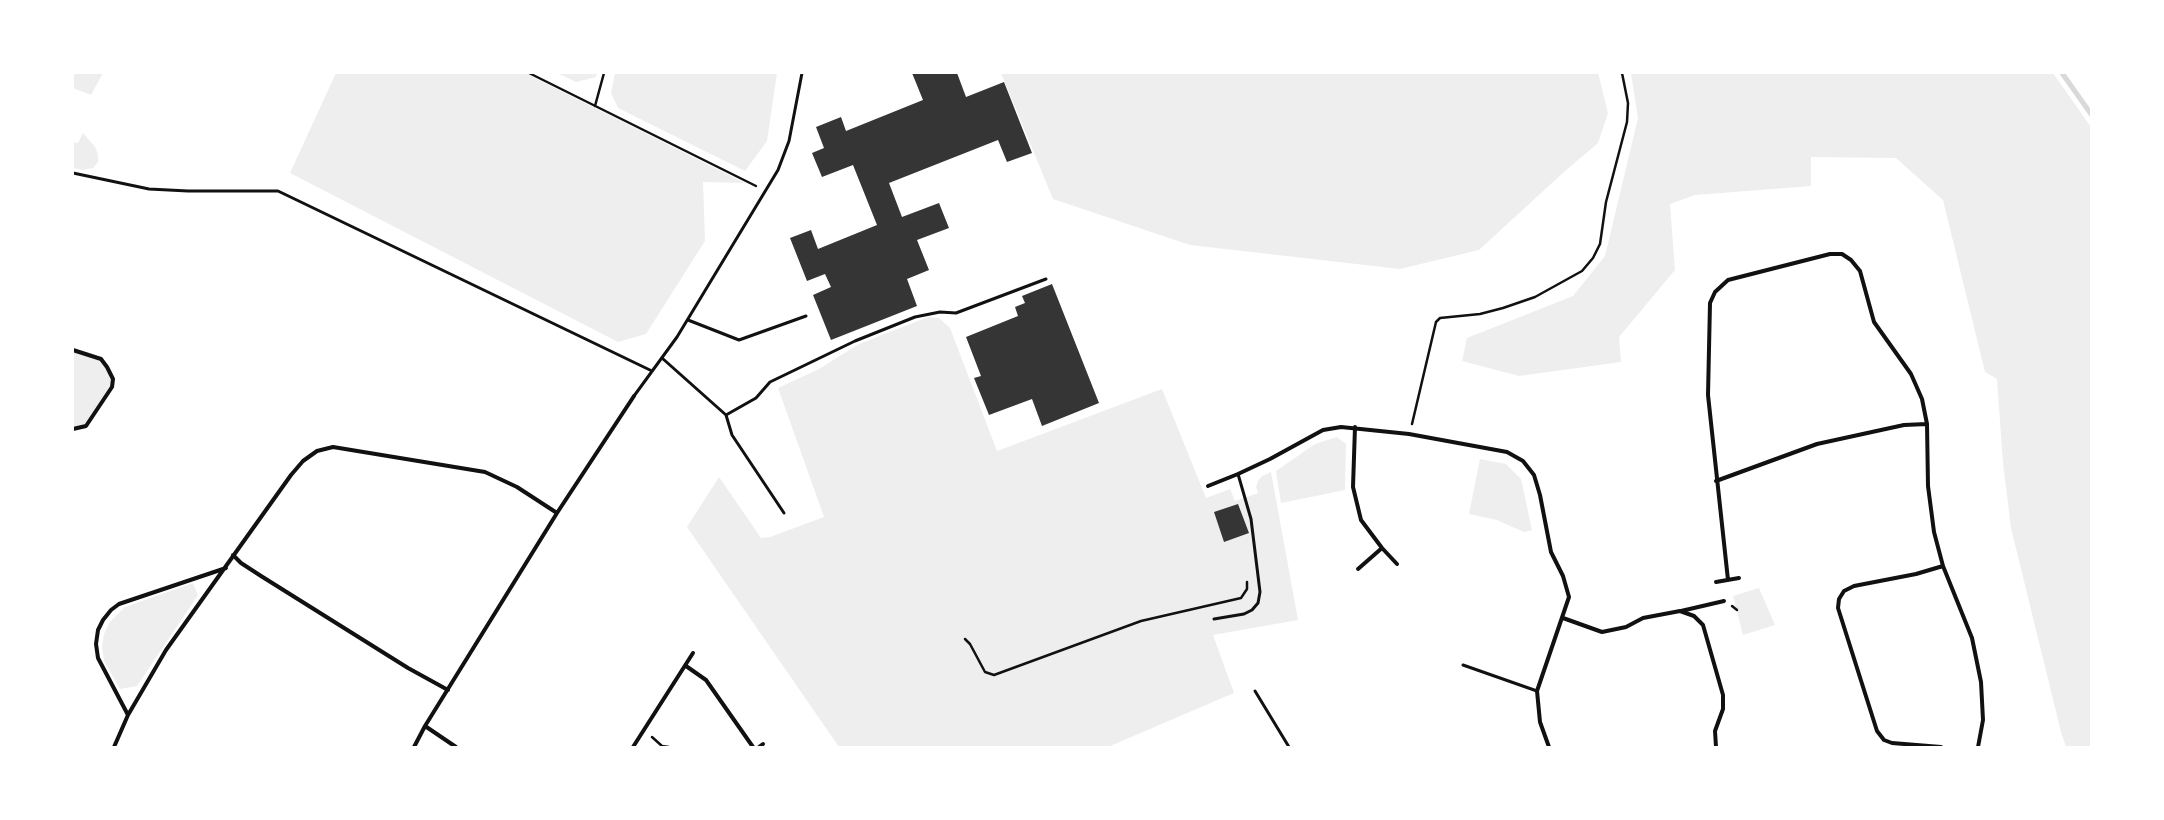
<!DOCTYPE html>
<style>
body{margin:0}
#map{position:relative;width:2164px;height:820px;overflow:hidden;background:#fff;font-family:"Asap Condensed",sans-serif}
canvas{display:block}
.frame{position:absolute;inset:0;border:74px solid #fff;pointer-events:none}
</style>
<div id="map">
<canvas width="2164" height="820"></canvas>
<div class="frame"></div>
</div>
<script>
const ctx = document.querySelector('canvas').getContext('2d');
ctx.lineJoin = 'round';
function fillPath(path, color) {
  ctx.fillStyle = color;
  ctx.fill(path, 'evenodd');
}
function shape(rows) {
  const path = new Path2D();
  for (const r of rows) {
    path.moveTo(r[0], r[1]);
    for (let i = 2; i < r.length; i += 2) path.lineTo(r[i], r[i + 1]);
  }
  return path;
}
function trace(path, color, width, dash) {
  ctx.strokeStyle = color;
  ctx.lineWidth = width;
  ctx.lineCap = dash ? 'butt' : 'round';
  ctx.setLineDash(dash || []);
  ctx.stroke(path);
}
const green = shape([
 [73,73,103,73,91,95,73,88],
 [336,73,525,73,745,183,703,182,705,241,646,334,618,342,290,173],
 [557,73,597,73,596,77,576,82],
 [615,73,777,73,767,141,745,171,618,108,611,93],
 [1001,73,1598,73,1608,113,1598,143,1565,171,1479,250,1400,269,1190,245,1053,199],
 [1631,73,2053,73,2091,127,2091,747,2066,747,2061,732,2011,528,2003,463,1997,379,1985,372,1943,200,1896,158,1811,157,1811,186,1695,195,1670,204,1675,270,1619,337,1621,362,1519,376,1462,361,1467,338,1573,296,1605,256,1638,118],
 [83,133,96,148,98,156,98,162,93,168,83,170,73,168,73,142,78,143],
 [928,317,939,318,950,328,997,451,1162,389,1206,498,1230,489,1235,501,1258,493,1256,487,1258,481,1262,476,1271,472,1298,620,1213,635,1234,693,1108,747,839,747,687,527,719,477,761,538,770,537,824,517,778,388,819,369,859,344],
 [73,350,101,359,113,379,112,387,86,426,73,429],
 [1337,437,1346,444,1345,490,1281,503,1276,471,1315,444],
 [1480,459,1506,464,1521,479,1532,530,1524,532,1497,520,1469,514],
 [193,583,198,595,137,686,120,689,104,661,102,647,104,634,109,623,125,607],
 [1759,588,1775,625,1743,635,1733,596]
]);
const stream = shape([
 [2062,73,2091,114]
]);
const building = shape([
 [912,73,957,73,966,97,1004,82,1032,153,1007,162,998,140,889,183,902,217,939,203,949,228,917,240,929,270,907,279,917,306,831,340,813,295,831,287,825,274,807,281,790,238,811,230,818,249,877,225,853,165,822,177,812,153,824,148,816,127,841,117,846,131,923,100],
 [1052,284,1099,403,1042,426,1032,399,989,415,974,378,981,376,966,337,1018,316,1015,307,1025,303,1022,296],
 [1238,504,1249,533,1224,542,1214,512]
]);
const path = shape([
 [529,73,756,186],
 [595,106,604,73],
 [1412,424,1436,322,1440,318,1480,314,1503,308,1535,297,1582,271,1593,258,1600,244,1606,202,1627,122,1628,103,1622,73],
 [1732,606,1737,610],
 [965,639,970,644,985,672,994,675,1141,621,1241,598,1247,589,1247,582],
 [652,737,662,746,669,747]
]);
const service = shape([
 [73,173,149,189,188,191,278,191,652,371],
 [688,320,739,340,806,316],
 [662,358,726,415,756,398,770,382,855,341,915,317,940,312,956,313,1046,279],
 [634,396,677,337,778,170,789,141,802,73],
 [726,415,732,435,784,513],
 [1214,619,1244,614,1252,610,1258,603,1260,592,1251,519,1238,474],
 [1463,665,1537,691],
 [1255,691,1289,747]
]);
const minor = shape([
 [73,350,101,359,107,367,113,379,112,387,86,426,73,429],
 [1355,427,1353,487,1361,520,1382,548,1397,564],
 [1716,481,1817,444,1904,425,1927,424],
 [1208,486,1238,474,1270,459,1323,430,1341,427,1409,434,1507,452,1523,461,1534,475,1540,495,1551,552,1563,576,1569,597,1537,691,1540,722,1549,747],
 [233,555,241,563,261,576,408,668,448,690],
 [1358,569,1382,548],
 [1728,580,1708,395,1710,303,1715,292,1728,280,1830,254,1842,254,1851,260,1860,271,1874,322,1911,374,1922,399,1927,424,1928,486,1934,532,1943,566,1972,638,1981,682,1983,720,1978,747],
 [1716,582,1739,578],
 [1681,611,1724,601],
 [1563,618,1602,632,1626,627,1643,618,1680,611,1694,616,1703,625,1723,695,1723,709,1715,731,1716,747],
 [686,666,706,680,753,747],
 [128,715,98,658,96,644,98,630,103,620,111,610,119,604,226,568],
 [425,726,456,747],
 [114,747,128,715,166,650,291,475,303,461,317,451,333,447,485,472,517,487,557,513],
 [414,747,425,726,557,513,634,396],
 [633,747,693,653],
 [759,747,763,744],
 [1941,747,1892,743,1884,740,1877,731,1838,608,1839,599,1844,591,1854,586,1916,574,1943,566]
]);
fillPath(green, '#eee');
trace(stream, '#d9d9d9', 5);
fillPath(building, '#353535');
trace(path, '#111', 2.5);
trace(service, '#111', 3);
trace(minor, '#111', 4);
</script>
